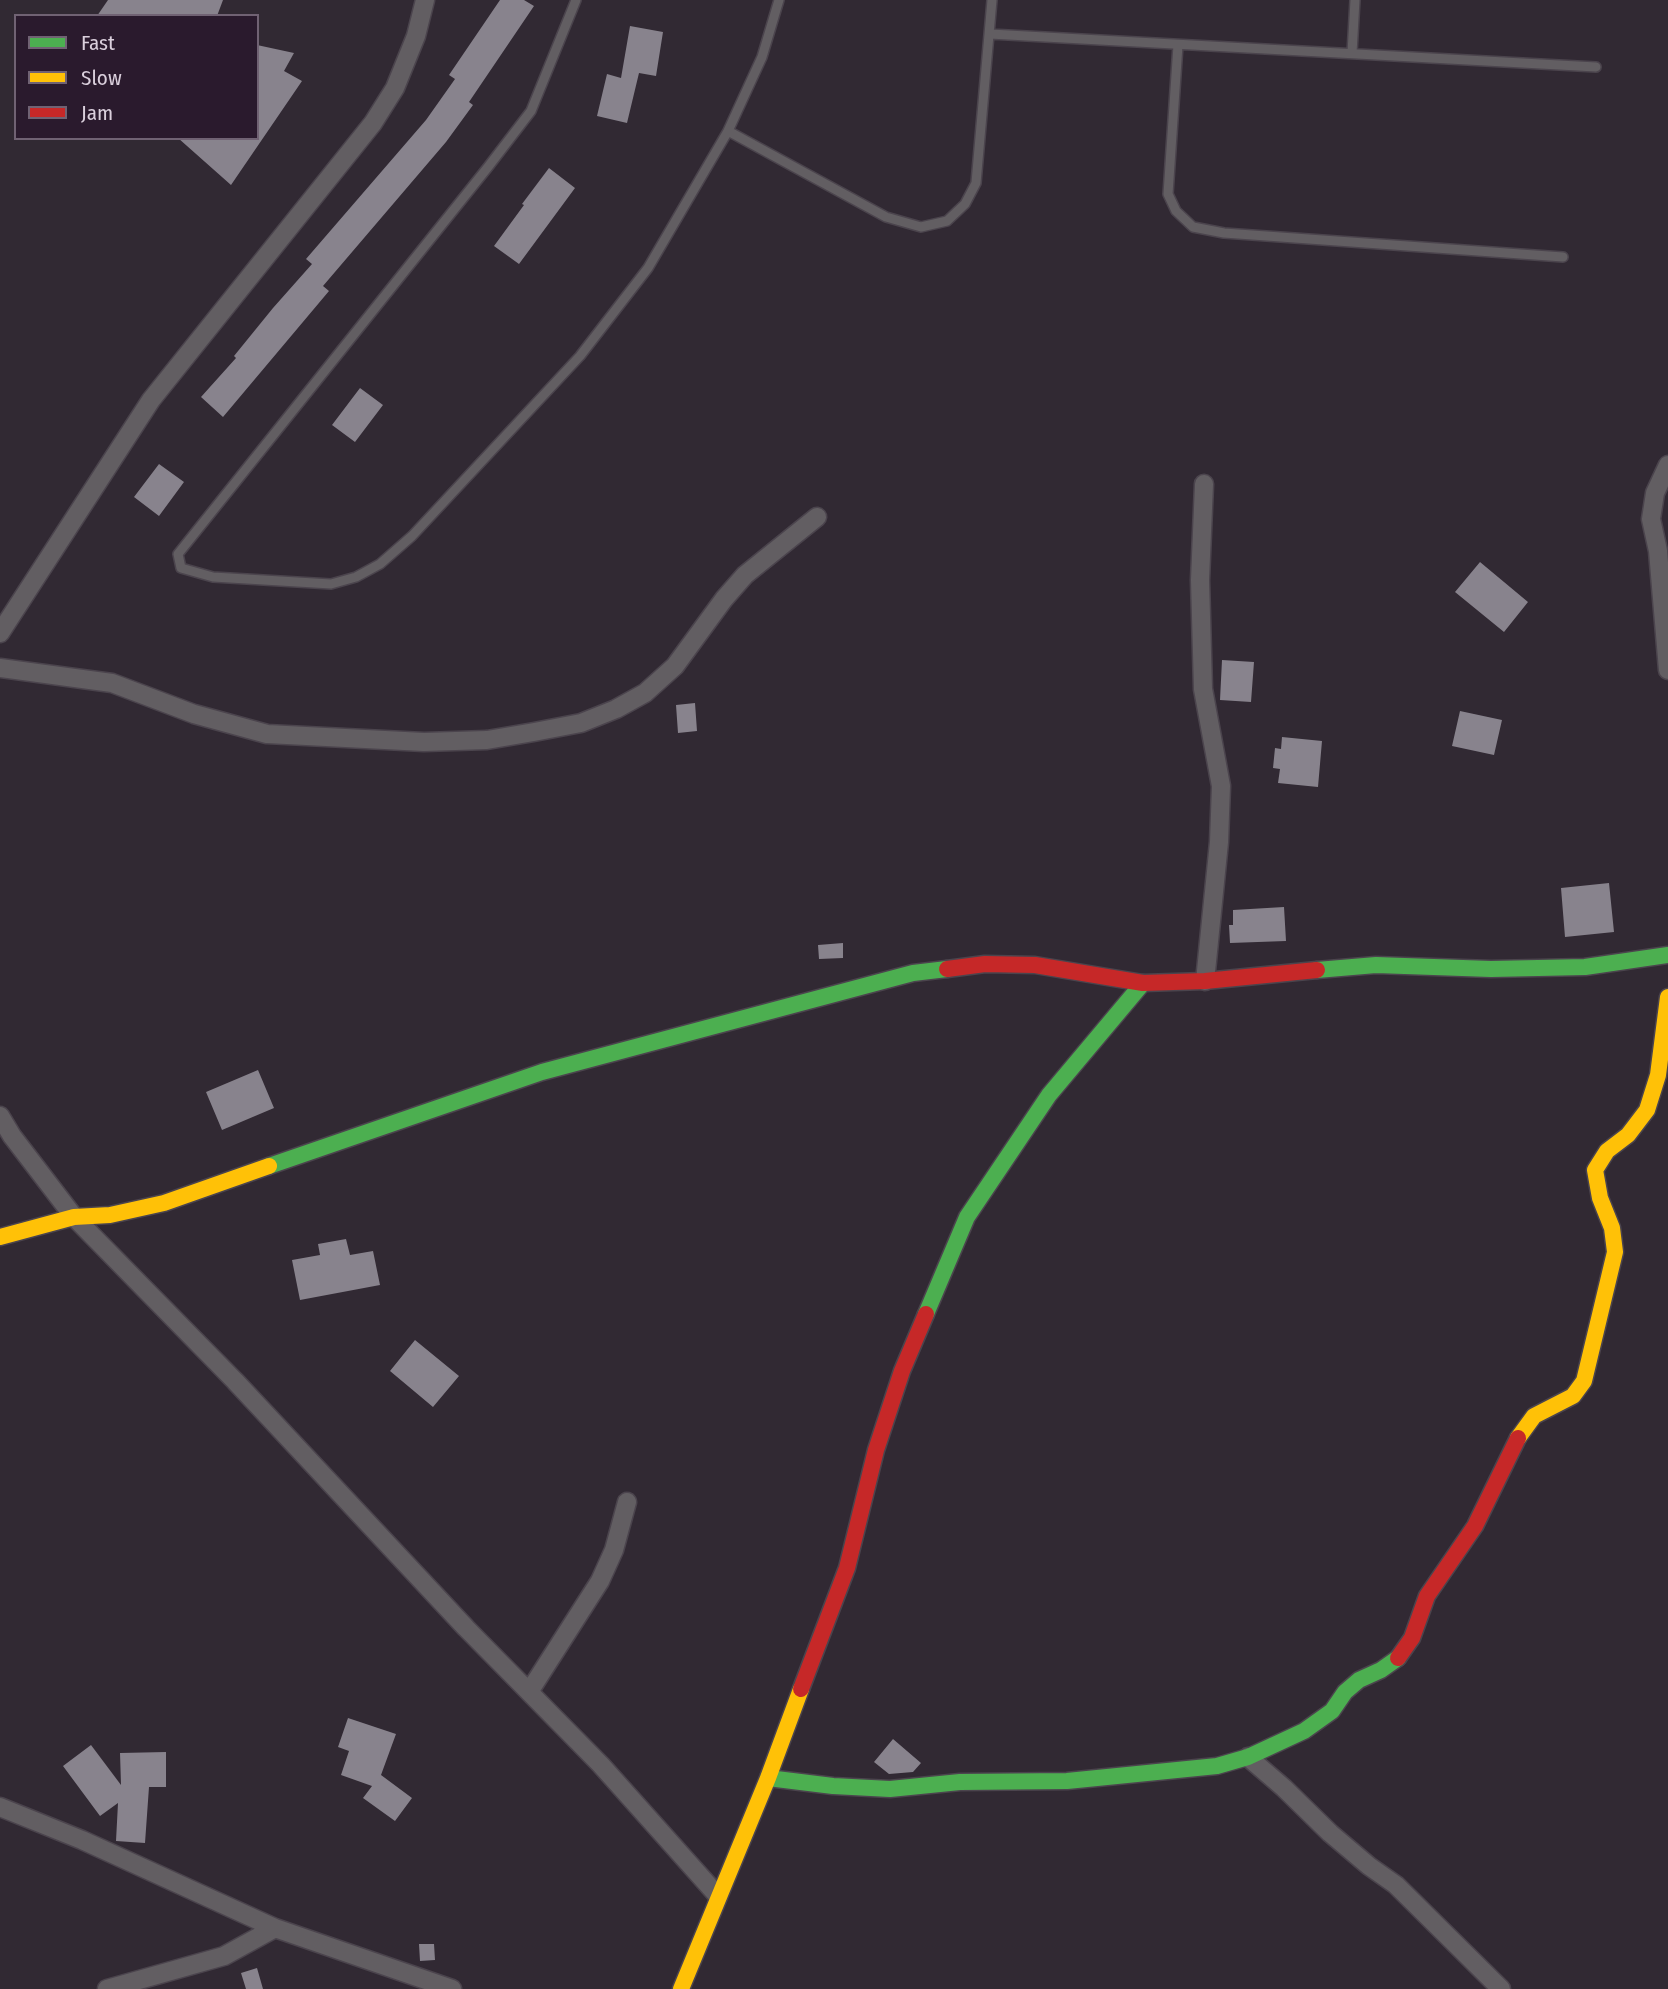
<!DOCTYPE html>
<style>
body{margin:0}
#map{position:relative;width:1668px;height:1989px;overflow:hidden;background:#312933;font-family:"Fira Sans Condensed",sans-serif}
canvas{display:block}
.legend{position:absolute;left:14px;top:14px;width:245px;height:126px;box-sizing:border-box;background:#2a1a2d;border:2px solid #706273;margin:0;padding:9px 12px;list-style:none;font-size:21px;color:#dacfdc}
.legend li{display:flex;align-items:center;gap:14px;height:35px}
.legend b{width:35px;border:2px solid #706273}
</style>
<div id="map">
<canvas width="1668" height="1989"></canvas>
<ul class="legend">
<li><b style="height:9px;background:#4caf50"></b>Fast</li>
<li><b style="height:9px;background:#ffc107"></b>Slow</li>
<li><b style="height:9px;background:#c62828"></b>Jam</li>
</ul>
</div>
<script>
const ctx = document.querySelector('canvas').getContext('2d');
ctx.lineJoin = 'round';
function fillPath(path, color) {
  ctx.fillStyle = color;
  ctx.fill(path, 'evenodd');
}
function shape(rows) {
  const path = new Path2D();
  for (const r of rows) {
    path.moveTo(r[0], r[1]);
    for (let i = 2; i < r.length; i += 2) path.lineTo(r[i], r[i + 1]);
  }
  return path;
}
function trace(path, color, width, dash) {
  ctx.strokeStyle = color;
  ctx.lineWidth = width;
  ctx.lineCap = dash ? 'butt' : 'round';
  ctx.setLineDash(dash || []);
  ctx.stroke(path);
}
const building = shape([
 [108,0,223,0,217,16,97,16],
 [500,0,524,0,534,6,469,102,473,105,446,142,323,286,329,291,223,417,201,397,236,358,234,356,273,308,312,264,306,259,426,120,455,79,449,75],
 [630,26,663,32,656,76,639,73,627,123,597,116,607,74,621,78],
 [257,45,294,53,284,71,302,81,231,185,178,138,257,138],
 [549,168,575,188,519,264,494,246,524,205,522,204],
 [360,388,383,405,355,442,332,425],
 [159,464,184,482,159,516,134,497],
 [1480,562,1528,602,1504,632,1455,592],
 [1222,660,1254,662,1251,702,1220,700],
 [695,703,697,731,678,733,676,705],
 [1460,711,1502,720,1494,755,1452,746],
 [1282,737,1322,741,1318,787,1278,783,1280,769,1273,768,1275,748,1281,749],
 [1609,883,1614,932,1565,937,1561,888],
 [1284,907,1286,941,1230,943,1229,925,1233,925,1233,910],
 [843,943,843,958,819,959,818,945],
 [258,1070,274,1108,222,1130,206,1092],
 [346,1239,350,1255,373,1251,380,1285,300,1300,292,1260,320,1255,318,1244],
 [415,1340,459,1376,433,1407,390,1371],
 [348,1718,396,1734,381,1775,412,1798,395,1821,363,1798,372,1786,341,1775,349,1751,338,1747],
 [893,1739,921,1763,913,1772,889,1774,874,1762],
 [91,1745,121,1785,120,1753,166,1752,166,1787,149,1787,145,1843,116,1841,118,1803,100,1816,63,1766],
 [419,1944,434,1944,435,1960,420,1961],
 [257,1968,263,1989,246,1989,241,1973]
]);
const lane = shape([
 [576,0,531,111,488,167,178,554,181,568,213,577,331,584,356,577,380,564,412,536,580,356,648,268,728,131,762,57,779,0],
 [990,34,1596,67],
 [1178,45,1168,194,1176,211,1193,227,1224,233,1563,257],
 [1352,53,1355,0],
 [728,131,886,217,921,227,947,221,965,204,976,183,992,0]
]);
const street = shape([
 [1668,465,1655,493,1651,519,1658,551,1668,670],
 [1204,484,1200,580,1203,689,1221,786,1219,842,1205,981],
 [0,633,151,400,373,123,395,88,416,36,425,0],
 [0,668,112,683,194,714,267,734,424,742,487,740,534,732,581,723,616,709,645,693,675,666,724,599,745,575,817,517],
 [0,1116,12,1136,74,1217,235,1381,466,1628,601,1765,718,1896],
 [529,1692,600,1581,614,1550,627,1502],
 [1248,1757,1284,1788,1330,1833,1369,1866,1396,1885,1501,1989],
 [0,1807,82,1840,275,1928,452,1989],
 [107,1989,224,1956,275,1928]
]);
const fast = shape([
 [1317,970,1376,965,1491,969,1585,967,1668,955],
 [269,1166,542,1072,913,973,947,969],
 [926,1314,967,1217,1049,1095,1143,983],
 [768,1778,833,1786,890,1789,960,1782,1067,1781,1217,1766,1248,1757,1304,1731,1332,1711,1345,1692,1359,1680,1381,1670,1398,1658]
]);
const slow = shape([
 [0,1237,74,1217,110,1215,164,1203,269,1166],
 [1518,1438,1534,1416,1573,1396,1584,1381,1615,1252,1612,1228,1600,1198,1595,1170,1607,1151,1628,1135,1647,1110,1658,1075,1668,997],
 [681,1989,768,1778,801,1689]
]);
const jam = shape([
 [947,969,985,964,1035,965,1143,983,1205,981,1317,970],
 [1398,1658,1412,1638,1427,1596,1475,1526,1518,1438],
 [801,1689,847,1568,876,1450,902,1371,926,1314]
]);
fillPath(building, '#88838d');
trace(lane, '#4b444d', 12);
trace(street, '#4b444d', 21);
trace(fast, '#4b444d', 19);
trace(slow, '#4b444d', 19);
trace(jam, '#4b444d', 19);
trace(lane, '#625e62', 9);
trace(street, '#625e62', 18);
trace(fast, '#4caf50', 16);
trace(slow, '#ffc107', 16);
trace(jam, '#c62828', 16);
</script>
